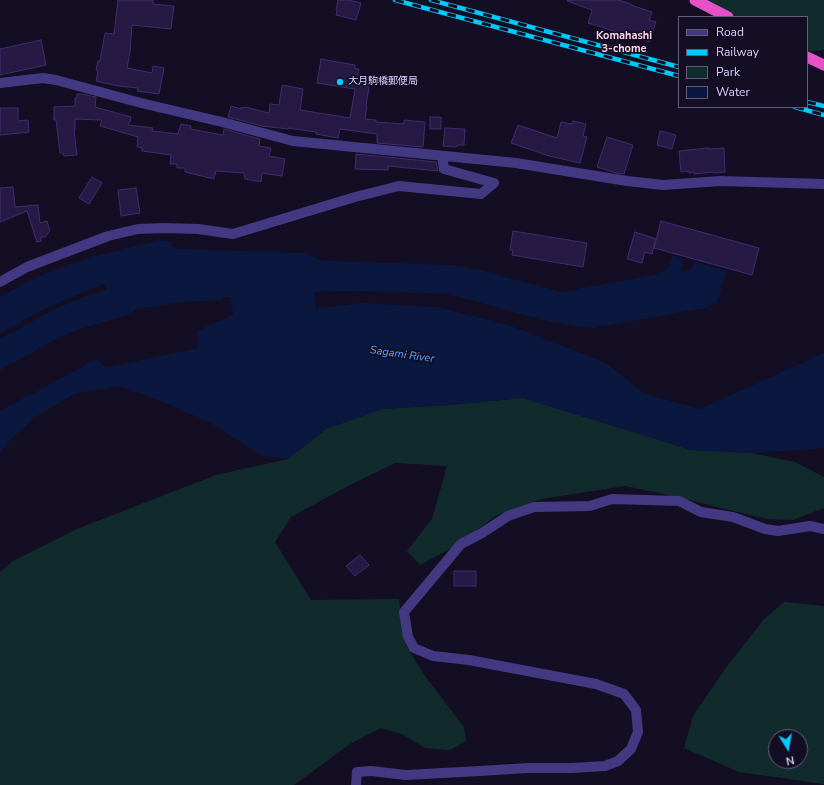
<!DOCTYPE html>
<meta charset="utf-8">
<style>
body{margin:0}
#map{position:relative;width:824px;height:785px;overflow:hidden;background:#130e23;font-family:"Nunito Sans",sans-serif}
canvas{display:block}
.legend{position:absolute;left:678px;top:16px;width:130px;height:92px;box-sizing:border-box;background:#130e23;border:1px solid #625c7b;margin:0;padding:5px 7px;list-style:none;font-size:12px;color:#d9d0ff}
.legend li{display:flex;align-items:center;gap:8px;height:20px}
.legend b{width:20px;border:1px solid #625c7b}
.north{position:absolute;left:768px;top:729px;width:40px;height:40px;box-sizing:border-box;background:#130e23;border:1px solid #625c7b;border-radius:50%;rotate:169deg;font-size:11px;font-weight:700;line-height:16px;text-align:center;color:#d9d0ff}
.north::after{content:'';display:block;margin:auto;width:14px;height:18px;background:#01c9f9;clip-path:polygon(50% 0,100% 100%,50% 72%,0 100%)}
</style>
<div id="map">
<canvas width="824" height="785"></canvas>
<ul class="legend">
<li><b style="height:5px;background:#423982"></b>Road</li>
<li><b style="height:5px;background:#01c9f9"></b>Railway</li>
<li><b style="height:11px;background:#112b2d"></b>Park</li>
<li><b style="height:11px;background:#0a1840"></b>Water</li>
</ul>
<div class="north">N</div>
</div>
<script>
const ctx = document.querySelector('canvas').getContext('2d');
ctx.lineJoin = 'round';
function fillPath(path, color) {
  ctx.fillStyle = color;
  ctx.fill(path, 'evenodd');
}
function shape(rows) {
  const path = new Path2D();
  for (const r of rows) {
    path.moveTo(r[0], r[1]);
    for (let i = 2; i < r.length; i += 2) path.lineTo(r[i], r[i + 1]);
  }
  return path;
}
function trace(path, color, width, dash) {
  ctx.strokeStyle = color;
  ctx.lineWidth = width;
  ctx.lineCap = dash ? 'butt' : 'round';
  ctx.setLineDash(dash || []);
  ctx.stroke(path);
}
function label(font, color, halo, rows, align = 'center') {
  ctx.font = font + ' "Nunito Sans","Noto Sans JP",sans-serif';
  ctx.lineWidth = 3.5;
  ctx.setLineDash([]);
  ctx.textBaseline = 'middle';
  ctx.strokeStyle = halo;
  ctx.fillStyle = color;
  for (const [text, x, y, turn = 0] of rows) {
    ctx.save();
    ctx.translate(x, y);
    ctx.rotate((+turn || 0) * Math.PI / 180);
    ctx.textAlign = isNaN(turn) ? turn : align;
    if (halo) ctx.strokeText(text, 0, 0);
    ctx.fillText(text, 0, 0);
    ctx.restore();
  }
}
const green = shape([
 [704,0,824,0,824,50,807,52,807,17,738,17],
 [523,398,691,450,751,453,795,462,824,477,824,508,793,520,767,519,655,492,625,486,542,499,497,515,452,548,420,565,407,551,432,519,447,466,395,463,346,487,291,517,275,542,311,600,399,599,404,642,425,676,464,727,466,741,450,750,425,748,402,734,381,728,350,744,294,785,0,785,0,572,13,561,77,529,216,475,288,459,326,429,382,409,450,405],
 [784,602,824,606,824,784,739,772,684,748,693,716,725,669,764,619],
 [776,737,800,737,800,761,776,761]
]);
const water = shape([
 [157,241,171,241,173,248,181,249,306,253,320,260,328,261,451,265,479,270,561,292,660,274,665,271,670,265,673,256,683,259,681,271,682,272,688,271,692,268,694,262,726,271,719,297,716,302,705,308,593,328,573,326,532,317,449,294,355,291,314,292,316,309,360,303,437,307,511,326,606,363,645,394,700,409,824,353,824,447,816,449,751,453,691,450,523,398,450,405,382,409,326,429,288,459,262,456,211,423,154,398,119,386,74,394,34,418,10,440,0,453,0,411,97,359,105,368,198,348,197,331,233,315,231,297,223,297,222,300,183,302,135,309,130,314,80,329,62,336,0,370,0,339,57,308,84,297,107,290,105,284,90,289,42,310,0,333,0,297,31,280,54,270,92,257]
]);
const building = shape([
 [118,0,153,0,153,4,174,6,171,29,132,25,130,52,127,68,152,73,153,66,164,68,159,94,137,91,138,88,118,86,96,81,98,71,96,70,98,61,100,61,105,33,114,34,118,0],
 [338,0,349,0,361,3,356,20,336,15,337,10,336,10,338,0],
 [568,0,619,0,631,4,631,5,652,12,649,20,656,22,649,42,588,23,592,10,567,1,568,0],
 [41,40,46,65,0,75,0,49,41,40],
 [321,59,355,65,355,69,359,69,356,85,369,87,366,106,367,107,365,119,376,120,376,122,404,124,404,120,425,122,423,147,377,143,377,134,340,129,338,138,316,134,316,132,288,128,288,129,262,126,228,117,231,106,241,109,241,107,244,108,245,107,269,113,270,104,279,105,282,85,303,89,300,110,350,118,355,89,317,83,321,59],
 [77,94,82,94,96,97,95,107,131,117,130,122,129,122,128,125,153,128,152,131,178,134,181,124,191,126,190,129,223,135,224,129,260,139,259,146,271,148,269,156,285,159,282,176,262,173,261,182,245,179,244,173,216,171,214,179,185,172,185,168,177,168,177,164,170,164,171,155,142,151,142,148,137,147,138,137,100,126,102,120,75,119,75,130,74,130,77,155,64,156,63,153,60,153,56,120,54,120,54,107,75,106,75,98,77,98,77,94],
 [0,108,18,108,18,121,28,120,29,132,0,135,0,108],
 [430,117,441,117,441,129,430,129,430,117],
 [573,121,586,124,583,136,587,137,580,163,549,156,511,143,518,125,557,138,561,122,571,124,573,123,573,121],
 [445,128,465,129,464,145,457,145,456,147,443,146,445,128],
 [660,131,676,135,672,149,657,145,660,131],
 [607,137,633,145,624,174,616,173,597,167,607,137],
 [708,148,708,149,724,148,725,172,714,173,713,172,694,174,694,172,689,173,689,171,681,172,679,151,708,148],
 [356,154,436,162,438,171,388,166,388,170,355,169,356,154],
 [92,177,102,183,89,204,79,198,92,177],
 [13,187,15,207,38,205,40,223,47,221,50,231,45,237,41,237,41,241,37,242,27,211,0,222,0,188,13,187],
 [136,188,140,213,121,216,118,190,136,188],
 [661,221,759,248,752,275,654,248,661,221],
 [513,231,587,243,583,267,512,255,513,250,510,250,513,231],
 [635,232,656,239,652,254,645,252,642,263,627,259,635,232],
 [360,555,369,565,355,576,346,566,360,555],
 [454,571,476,571,476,586,454,586,454,571]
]);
const minor = shape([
 [0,83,43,78,56,80,141,103,222,122,293,141,516,163,627,181,663,185,721,181,824,184],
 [442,156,444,169,494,183],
 [0,282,27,267,108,236,138,229,163,228,198,229,233,234,355,197,399,186,481,194,494,183],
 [356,785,357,772,371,771,406,775,480,771,528,768,572,768,605,766,618,761,631,749,638,732,636,710,624,694,596,684,469,660,433,656,414,648,408,637,404,612,461,544,482,533,508,516,534,507,590,506,612,499,679,501,701,512,733,517,765,529,778,531,810,526,824,529]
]);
const trunk = shape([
 [695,0,728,17],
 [807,57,824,65]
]);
const rail = shape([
 [395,0,679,76],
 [431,0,679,67],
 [807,102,824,106],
 [795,107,824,115]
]);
const markers = [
 [340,82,4,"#01c9f9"]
];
const poiNames = [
 ["大月駒橋郵便局",348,82]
];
const neighbourhoodNames = [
 ["Komahashi",624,36],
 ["3-chome",624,49]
];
const waterNames = [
 ["Sagami River",402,355,8]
];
fillPath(green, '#112b2d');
fillPath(water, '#0a1840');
fillPath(building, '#261a44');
trace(building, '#402c6f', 1);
trace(minor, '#423982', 10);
trace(trunk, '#e651c7', 11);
trace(rail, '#01c9f9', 4.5);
trace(rail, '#130e23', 3, [9]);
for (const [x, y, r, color] of markers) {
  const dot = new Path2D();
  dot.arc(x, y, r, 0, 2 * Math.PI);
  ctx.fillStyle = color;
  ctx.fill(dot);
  trace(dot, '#130e23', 1.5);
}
label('10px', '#d9d0ff', '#130e23', poiNames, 'left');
label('bold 11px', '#ffd2ea', '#130e23', neighbourhoodNames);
label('italic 11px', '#5ea5fe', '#130e23', waterNames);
</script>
